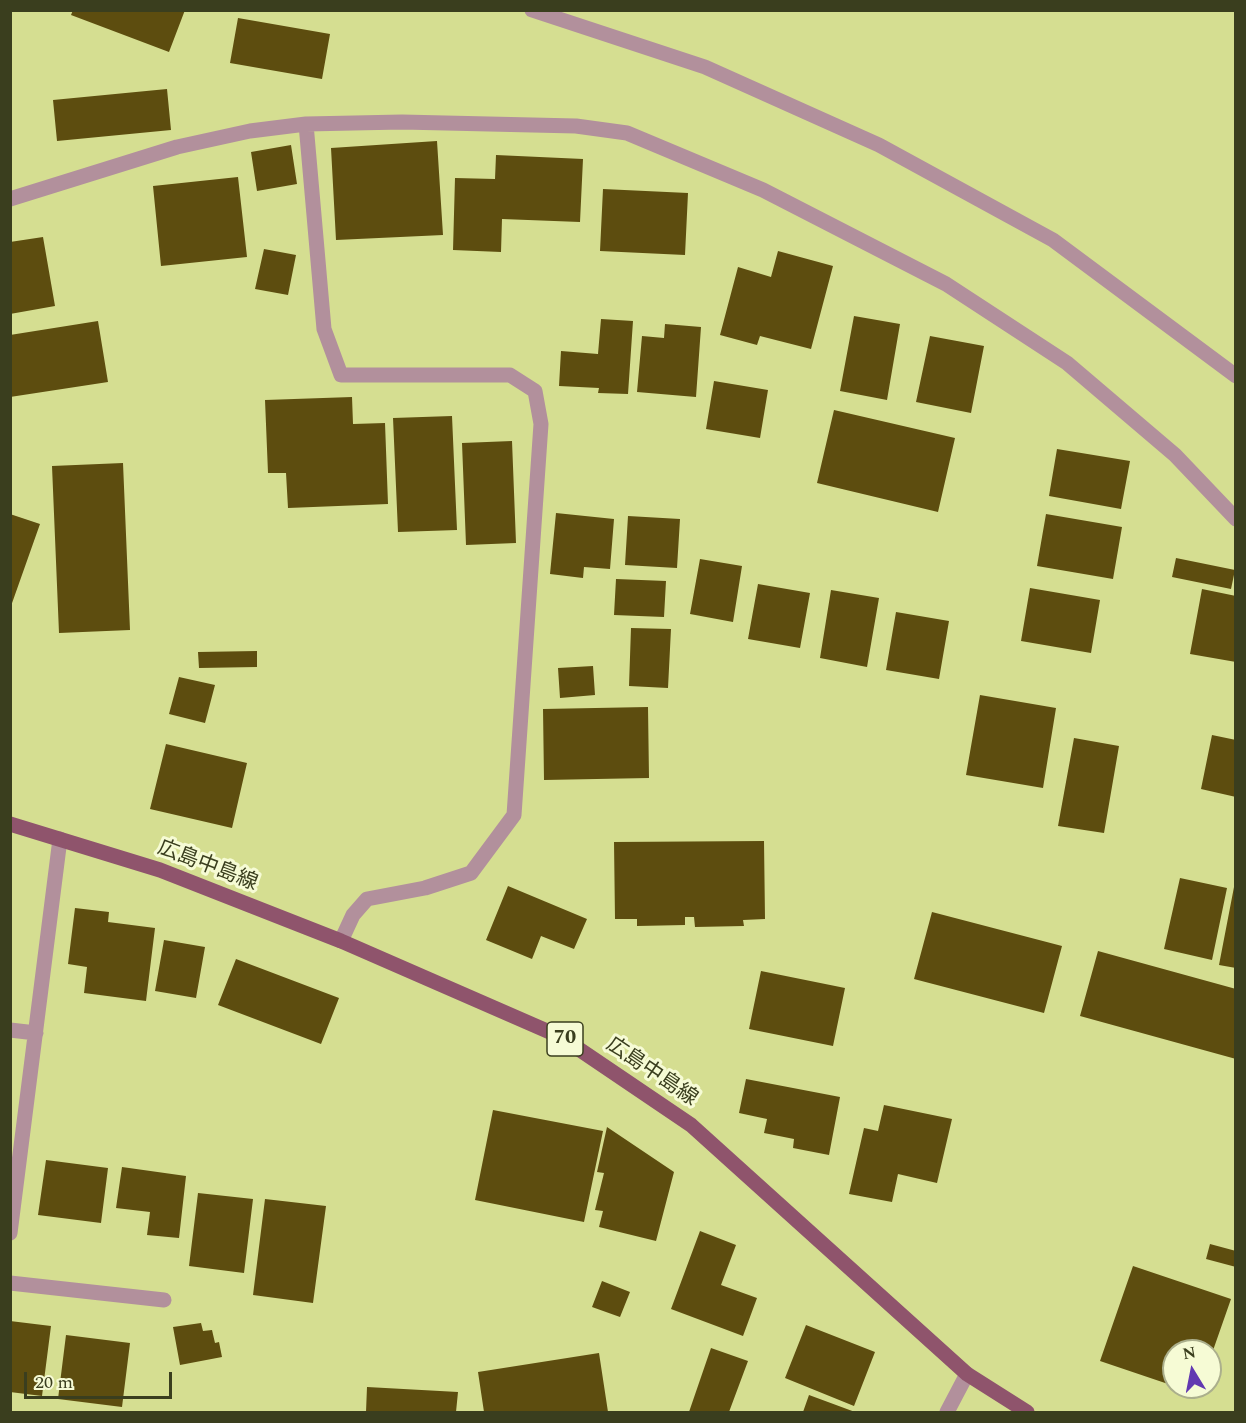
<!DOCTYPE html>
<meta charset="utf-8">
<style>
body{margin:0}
#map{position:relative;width:1246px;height:1423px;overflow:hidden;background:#d5de91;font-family:Spectral,serif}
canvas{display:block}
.frame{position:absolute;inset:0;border:12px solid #3a3e1e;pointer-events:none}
.north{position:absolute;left:1162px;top:1339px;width:60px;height:60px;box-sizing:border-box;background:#f6fbd5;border:2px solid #abaf8c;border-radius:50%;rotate:350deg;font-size:16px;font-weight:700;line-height:24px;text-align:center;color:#3a3e1e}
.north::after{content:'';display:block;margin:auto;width:21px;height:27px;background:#6239b1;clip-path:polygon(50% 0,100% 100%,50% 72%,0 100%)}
.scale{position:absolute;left:24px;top:1372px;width:148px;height:27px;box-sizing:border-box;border:3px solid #3a3e1e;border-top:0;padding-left:8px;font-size:18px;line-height:21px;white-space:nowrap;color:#3a3e1e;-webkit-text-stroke:4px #f6fbd5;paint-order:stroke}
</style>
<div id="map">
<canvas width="1246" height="1423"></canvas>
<div class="frame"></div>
<div class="north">N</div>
<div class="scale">20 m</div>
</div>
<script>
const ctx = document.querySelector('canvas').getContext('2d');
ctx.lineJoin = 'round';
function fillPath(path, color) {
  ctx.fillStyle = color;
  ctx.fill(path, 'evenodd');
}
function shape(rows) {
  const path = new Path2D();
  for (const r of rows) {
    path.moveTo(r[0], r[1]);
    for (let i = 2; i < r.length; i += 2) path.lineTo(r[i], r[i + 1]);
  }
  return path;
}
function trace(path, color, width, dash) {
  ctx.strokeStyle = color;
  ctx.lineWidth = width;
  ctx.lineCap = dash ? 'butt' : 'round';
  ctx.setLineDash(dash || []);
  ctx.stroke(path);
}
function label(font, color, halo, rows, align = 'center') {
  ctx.font = font + ' Spectral,"Noto Sans JP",serif';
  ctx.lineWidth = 6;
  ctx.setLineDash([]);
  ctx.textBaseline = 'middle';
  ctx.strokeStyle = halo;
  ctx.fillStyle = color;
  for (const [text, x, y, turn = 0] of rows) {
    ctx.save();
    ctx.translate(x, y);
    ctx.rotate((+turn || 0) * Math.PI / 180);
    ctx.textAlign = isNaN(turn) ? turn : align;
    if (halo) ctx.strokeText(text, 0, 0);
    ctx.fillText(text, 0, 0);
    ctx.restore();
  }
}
const building = shape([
 [73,10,185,10,169,52,71,15],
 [238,18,330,34,322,79,230,63],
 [167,89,171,130,57,141,53,100],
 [437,141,443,235,336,240,331,148],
 [291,145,297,184,257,191,251,152],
 [496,155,583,159,580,222,502,219,501,252,453,250,455,178,495,179],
 [238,177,247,257,161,266,153,186],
 [603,189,688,193,685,255,600,251],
 [43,237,55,306,10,314,10,242],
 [264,249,296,255,288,295,255,289],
 [778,251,833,266,811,349,760,336,757,345,720,335,738,267,771,277],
 [854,316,900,324,887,400,840,391],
 [601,319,633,321,628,394,598,393,599,388,559,386,561,351,598,354],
 [98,321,108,382,10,397,10,335],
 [665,324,701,327,696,397,637,392,642,336,664,338],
 [930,336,984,346,971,413,916,402],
 [714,381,768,390,760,438,706,429],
 [352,397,353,424,385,423,388,504,288,508,286,473,268,473,265,400],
 [834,410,955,438,938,512,817,483],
 [452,416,457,530,398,532,393,418],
 [512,441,516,543,466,545,462,443],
 [1057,449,1130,461,1121,509,1049,496],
 [123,463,130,630,59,633,52,466],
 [556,513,614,519,610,569,584,567,583,578,550,574],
 [10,514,40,524,11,606,10,606],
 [1046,514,1122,527,1113,579,1037,566],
 [628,516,680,519,677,568,625,565],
 [1176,558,1235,570,1231,589,1172,577],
 [700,559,742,566,733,622,690,614],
 [616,579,666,581,664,617,614,615],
 [758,584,810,593,800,648,748,639],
 [1030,588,1100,600,1091,653,1021,641],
 [1202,589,1236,596,1236,662,1190,654],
 [831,590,879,598,867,667,820,658],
 [896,612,949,621,939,679,886,670],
 [631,628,671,629,668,688,629,686],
 [257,651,257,667,199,668,198,652],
 [593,666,595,695,560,698,558,668],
 [179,677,215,685,205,723,169,714],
 [980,695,1056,708,1043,788,966,775],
 [648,707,649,778,544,780,543,709],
 [1212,735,1236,740,1236,797,1201,789],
 [1074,738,1119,746,1104,833,1058,826],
 [166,744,247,763,232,828,150,809],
 [764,841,765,919,743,920,744,926,695,927,694,917,685,917,685,925,637,926,637,919,615,919,614,842],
 [1180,878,1227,888,1212,960,1164,949],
 [508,886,587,919,574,949,541,936,532,959,486,940],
 [1234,887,1236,887,1236,968,1219,965],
 [75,908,109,912,108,922,155,928,146,1001,84,993,87,967,68,964],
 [932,912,1062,946,1044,1013,914,979],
 [164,940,205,947,196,998,155,991],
 [1098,951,1236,989,1236,1059,1080,1016],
 [236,959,339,998,321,1044,218,1005],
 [761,971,845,988,833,1046,749,1029],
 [746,1079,840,1097,829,1155,793,1148,794,1139,764,1133,767,1119,739,1113],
 [884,1105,952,1119,937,1183,898,1174,892,1202,849,1194,864,1128,878,1131],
 [493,1110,603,1131,584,1222,475,1200],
 [607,1127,674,1172,656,1241,599,1227,603,1211,595,1210,604,1173,597,1172],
 [46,1160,108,1168,101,1223,38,1215],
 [122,1167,186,1176,179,1238,147,1235,150,1212,116,1208],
 [198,1193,253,1199,244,1273,189,1266],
 [265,1199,326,1206,313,1303,253,1295],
 [700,1231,736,1245,721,1285,757,1298,743,1336,671,1309],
 [1210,1244,1236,1251,1236,1267,1206,1259],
 [1133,1266,1231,1299,1210,1359,1210,1351,1174,1351,1174,1386,1100,1361],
 [602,1281,630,1292,620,1317,592,1307],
 [10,1321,51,1326,42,1396,10,1392],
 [201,1323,203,1331,212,1330,215,1343,219,1342,222,1357,180,1365,173,1327],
 [806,1325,875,1352,854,1406,785,1378],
 [66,1335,130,1343,122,1407,58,1399],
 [711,1348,748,1361,729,1412,689,1412],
 [599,1353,608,1412,484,1412,478,1372],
 [367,1387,458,1392,456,1412,366,1412],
 [1178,1387,1201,1387,1198,1394],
 [809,1395,855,1412,803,1412]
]);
const minor = shape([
 [532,10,705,67,879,145,1053,240,1236,376],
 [306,124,324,329,341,375,510,375,535,391,541,424,514,815,471,873,425,888,367,899,353,915,341,941],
 [10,199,177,147,250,131,306,124,402,122,576,126,627,133,763,190,946,284,1067,363,1175,455,1236,519],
 [10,1030,36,1033],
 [10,1233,60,839],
 [10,1283,164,1300],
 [947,1412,967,1374]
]);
const major = shape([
 [10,824,160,870,341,941,561,1037,691,1125,967,1374,1027,1412]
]);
const shields = [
 [565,1039,36]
];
const shieldNames = [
 ["70",565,1039]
];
const streetNames = [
 ["広島中島線",207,867,21],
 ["広島中島線",651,1073,34]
];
fillPath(building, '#5d4d0f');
trace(minor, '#b2909c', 15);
trace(major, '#8f546c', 15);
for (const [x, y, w] of shields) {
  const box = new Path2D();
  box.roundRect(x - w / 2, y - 17, w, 34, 4.5);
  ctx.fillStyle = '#f6fbd5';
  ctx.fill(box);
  trace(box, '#3a3e1e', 1.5);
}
label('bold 20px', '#3a3e1e', null, shieldNames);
label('21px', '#3a3e1e', '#f6fbd5', streetNames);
</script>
